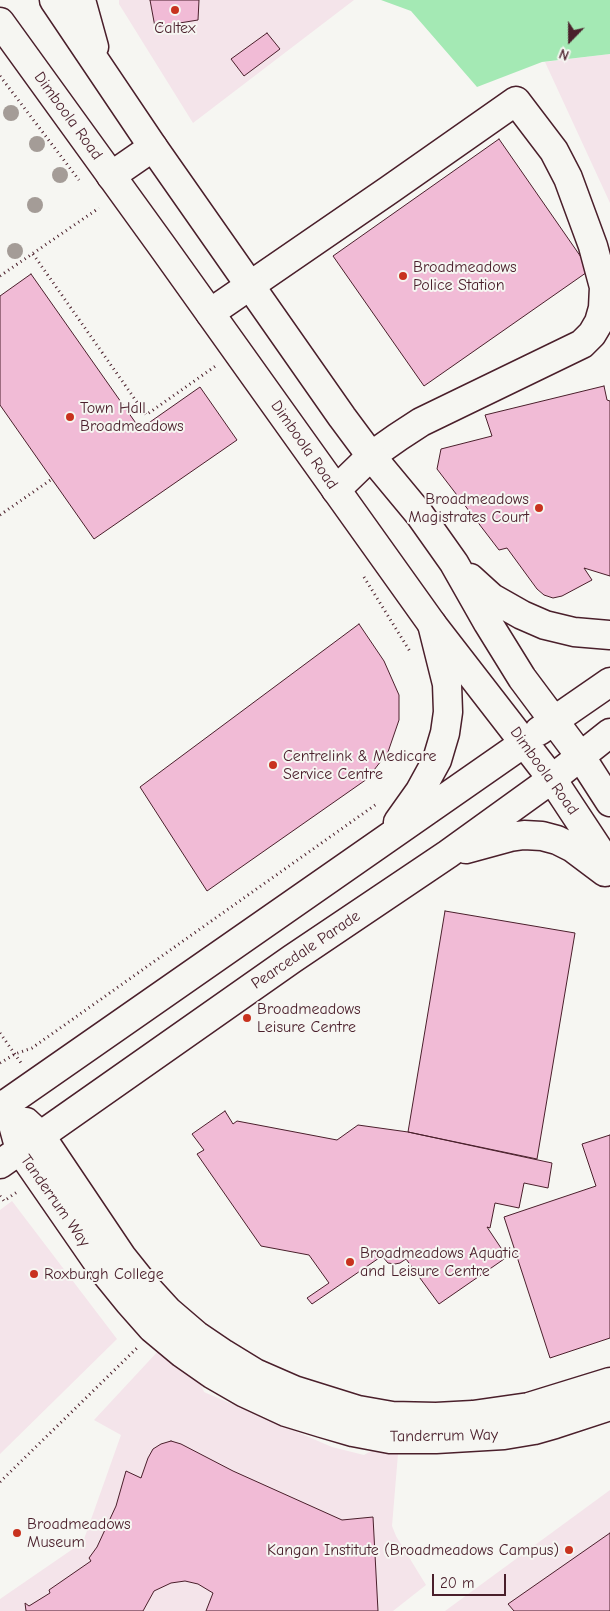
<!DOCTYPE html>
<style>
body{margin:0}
#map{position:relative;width:610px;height:1611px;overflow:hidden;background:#f6f6f2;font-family:"Comic Neue",sans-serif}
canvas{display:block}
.north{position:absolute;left:545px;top:15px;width:50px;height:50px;-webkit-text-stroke:4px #f6f6f2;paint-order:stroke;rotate:202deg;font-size:14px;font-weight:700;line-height:20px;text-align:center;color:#4a1f2b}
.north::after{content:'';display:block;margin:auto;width:18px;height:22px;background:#4a1f2b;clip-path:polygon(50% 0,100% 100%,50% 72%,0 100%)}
.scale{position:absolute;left:432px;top:1574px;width:74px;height:22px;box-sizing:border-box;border:2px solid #4a1f2b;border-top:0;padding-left:6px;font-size:15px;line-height:18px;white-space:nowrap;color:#4a1f2b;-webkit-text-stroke:4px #f6f6f2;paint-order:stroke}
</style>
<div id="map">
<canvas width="610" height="1611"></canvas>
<div class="north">N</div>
<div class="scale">20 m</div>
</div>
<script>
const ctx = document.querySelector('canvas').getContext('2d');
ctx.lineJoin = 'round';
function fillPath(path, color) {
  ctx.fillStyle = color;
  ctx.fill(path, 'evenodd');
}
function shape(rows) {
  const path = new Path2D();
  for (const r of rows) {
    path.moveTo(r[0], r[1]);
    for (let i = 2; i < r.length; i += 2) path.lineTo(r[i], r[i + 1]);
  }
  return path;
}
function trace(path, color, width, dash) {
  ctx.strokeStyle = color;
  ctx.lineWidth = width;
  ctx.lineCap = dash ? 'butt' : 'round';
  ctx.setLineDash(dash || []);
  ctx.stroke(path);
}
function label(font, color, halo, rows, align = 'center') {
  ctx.font = font + ' "Comic Neue",sans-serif';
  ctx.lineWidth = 4;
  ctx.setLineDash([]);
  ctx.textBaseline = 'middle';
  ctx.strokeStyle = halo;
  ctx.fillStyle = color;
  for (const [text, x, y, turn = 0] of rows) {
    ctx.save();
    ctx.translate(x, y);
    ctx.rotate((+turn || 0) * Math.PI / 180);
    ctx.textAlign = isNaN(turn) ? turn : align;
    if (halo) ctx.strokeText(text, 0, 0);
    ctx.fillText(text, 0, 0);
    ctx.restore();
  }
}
const built = shape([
 [119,0,354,0,193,123,119,4],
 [610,54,610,203,545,62],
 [12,1201,117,1339,0,1454,0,1210],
 [160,1349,195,1371,204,1392,332,1447,364,1455,376,1448,398,1454,392,1526,396,1536,426,1585,393,1611,0,1611,0,1599,83,1542,121,1435,94,1420],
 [610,1490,610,1611,445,1611]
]);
const green = shape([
 [381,0,610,0,610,54,542,62,477,87,411,11]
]);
const building = shape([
 [150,0,199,0,198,20,155,27,150,0],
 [267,33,280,49,244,76,231,59,267,33],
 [499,139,590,270,424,386,333,256,499,139],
 [31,274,140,429,200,387,237,440,94,539,0,405,0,296,31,274],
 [604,386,607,400,610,401,610,576,584,568,592,580,562,596,553,598,544,595,537,589,507,548,499,550,437,469,441,449,492,436,485,415,604,386],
 [359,624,384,661,399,695,399,720,388,752,367,779,207,891,140,787,359,624],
 [445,911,575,933,537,1159,408,1132,445,911],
 [225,1111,233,1124,237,1121,337,1140,358,1125,408,1132,552,1163,548,1188,524,1183,519,1208,495,1203,490,1228,487,1227,507,1257,439,1304,406,1259,400,1263,395,1264,388,1263,382,1256,312,1304,307,1298,329,1283,309,1255,261,1246,197,1154,204,1150,192,1134,225,1111],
 [610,1135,610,1338,550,1358,504,1217,596,1186,582,1144,610,1135],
 [171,1441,181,1444,233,1471,342,1520,373,1517,378,1611,206,1611,213,1593,198,1584,185,1581,171,1583,154,1591,143,1611,26,1611,25,1603,29,1606,50,1593,49,1590,91,1561,89,1558,97,1547,116,1506,126,1471,141,1478,148,1458,153,1449,161,1444,171,1441],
 [610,1533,610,1611,514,1611,508,1604,610,1533]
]);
const path = shape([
 [0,76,79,180],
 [33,254,146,415,217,365],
 [0,276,99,208],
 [0,515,52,479],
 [364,577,411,653],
 [0,1033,21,1063],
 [0,1063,15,1054,32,1048,378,803],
 [0,1196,4,1201,17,1192],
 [0,1482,137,1348]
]);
const minor = shape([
 [111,176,153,147],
 [210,313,389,190,516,101,554,151,568,178,593,246,604,287,603,308,599,322,592,334,582,344,421,422,398,437,371,456,336,490],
 [581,757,610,802],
 [398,822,420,791,437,760,445,733,448,712,447,684,432,624],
 [466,849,510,837,524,835,542,836,557,840,573,848,605,872],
 [7,1103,20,1150,103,1270,129,1302,152,1328,182,1353,212,1374,245,1393,286,1412,322,1423,353,1432,390,1439,436,1439,504,1435,534,1430,555,1424,610,1406],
 [0,1108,524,743],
 [26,1122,40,1135,122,1257,146,1287,168,1311,196,1335,224,1354,255,1373,294,1390,358,1410,392,1416,436,1417,473,1415,529,1407,610,1382],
 [0,1164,292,959,448,854,552,779,610,867]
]);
const major = shape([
 [54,0,153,147,342,417,371,456,420,515,454,563,488,623,522,678,581,757],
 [81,0,94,47],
 [0,22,162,246,432,624,552,779,610,733],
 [470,578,492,598,522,615,545,625,574,632,610,635],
 [539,731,610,682]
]);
const trees = [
 [11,113],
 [37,144],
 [60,175],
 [35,205],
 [15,251]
];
const markers = [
 [175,10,5,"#c8321e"],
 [403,276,5,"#c8321e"],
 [70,417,5,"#c8321e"],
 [539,508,5,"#c8321e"],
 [273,765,5,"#c8321e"],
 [247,1018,5,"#c8321e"],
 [350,1262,5,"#c8321e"],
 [34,1274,5,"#c8321e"],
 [17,1533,5,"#c8321e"],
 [569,1550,5,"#c8321e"]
];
const poiNames = [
 ["Caltex",175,28,"center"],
 ["Broadmeadows",413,267],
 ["Police Station",413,285],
 ["Town Hall",80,408],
 ["Broadmeadows",80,426],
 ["Broadmeadows",529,499,"right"],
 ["Magistrates Court",529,517,"right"],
 ["Centrelink & Medicare",283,756],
 ["Service Centre",283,774],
 ["Broadmeadows",257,1009],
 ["Leisure Centre",257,1027],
 ["Broadmeadows Aquatic",360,1253],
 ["and Leisure Centre",360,1271],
 ["Roxburgh College",44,1274],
 ["Broadmeadows",27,1524],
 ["Museum",27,1542],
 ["Kangan Institute (Broadmeadows Campus)",559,1550,"right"]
];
const streetNames = [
 ["Dimboola Road",68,116,54],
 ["Dimboola Road",304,445,55],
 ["Dimboola Road",544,771,54],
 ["Pearcedale Parade",306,950,-34],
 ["Tanderrum Way",55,1201,55],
 ["Tanderrum Way",444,1436,-1]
];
fillPath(built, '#f4e4ea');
fillPath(green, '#a4e9b4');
fillPath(building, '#f1bbd6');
trace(building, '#4a1f2b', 1);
trace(minor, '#4a1f2b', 31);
trace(major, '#4a1f2b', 31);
trace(path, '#4a1f2b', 3, [1, 4]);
trace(minor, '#f6f6f2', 28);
trace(major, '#f6f6f2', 28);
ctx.fillStyle = '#a49c97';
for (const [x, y] of trees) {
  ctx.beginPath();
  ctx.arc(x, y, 8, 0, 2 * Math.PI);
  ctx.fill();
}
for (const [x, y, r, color] of markers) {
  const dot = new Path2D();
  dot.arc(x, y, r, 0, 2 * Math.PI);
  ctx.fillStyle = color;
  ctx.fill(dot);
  trace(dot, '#f6f6f2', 2);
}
label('16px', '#4a1f2b', '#f6f6f2', poiNames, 'left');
label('16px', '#4a1f2b', '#f6f6f2', streetNames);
</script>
